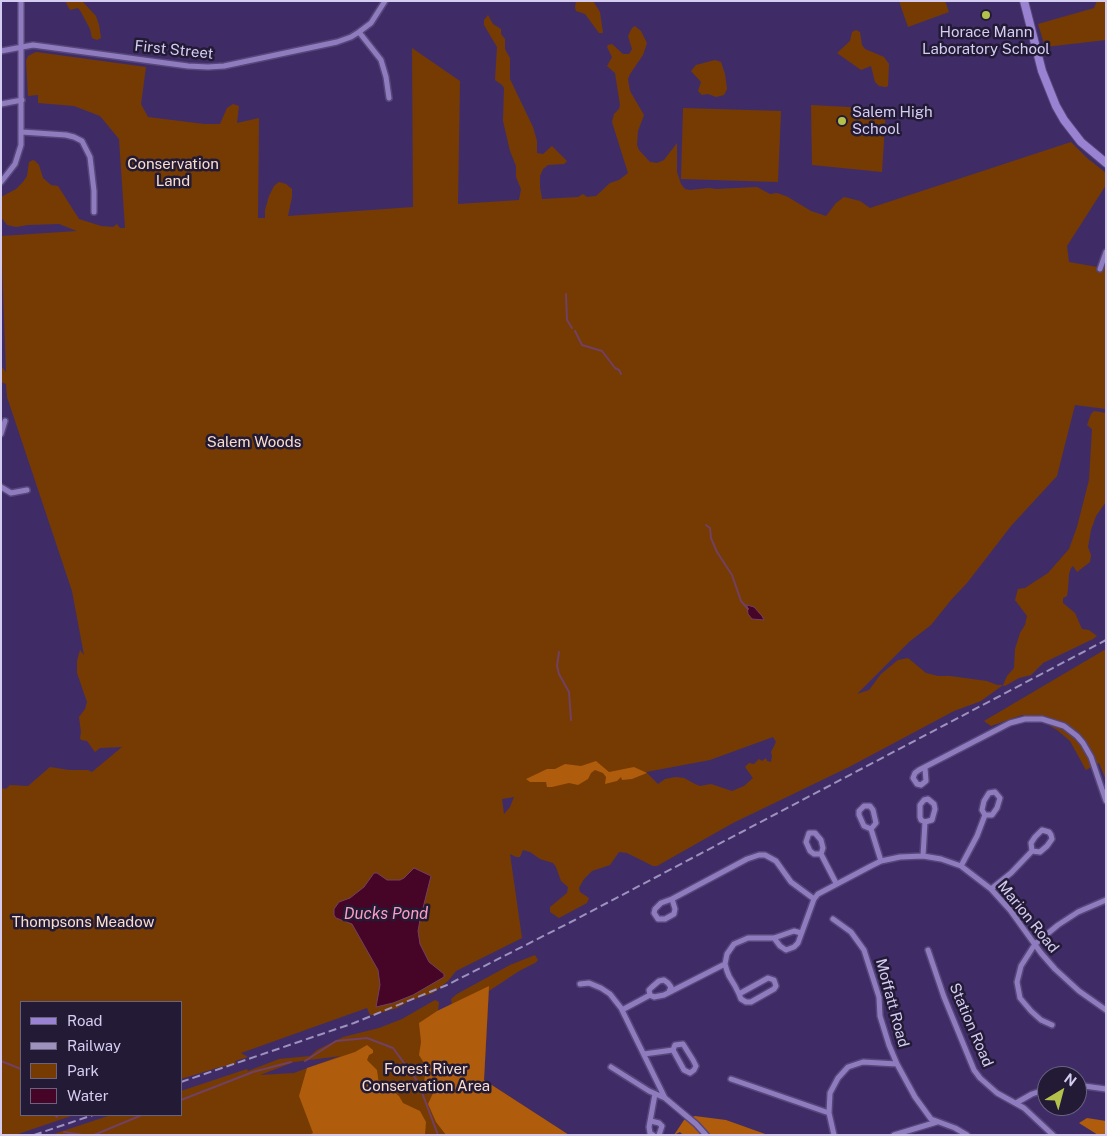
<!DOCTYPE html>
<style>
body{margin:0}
#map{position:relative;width:1107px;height:1136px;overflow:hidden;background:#3f2c67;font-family:"Public Sans",sans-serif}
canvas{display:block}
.frame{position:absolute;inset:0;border:2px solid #d5cdf1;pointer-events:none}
.legend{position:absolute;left:20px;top:1001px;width:162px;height:115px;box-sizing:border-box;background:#231b36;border:1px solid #6a6281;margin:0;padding:6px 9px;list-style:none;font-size:15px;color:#d5cdf1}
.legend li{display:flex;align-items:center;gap:10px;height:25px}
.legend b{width:25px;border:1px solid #6a6281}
.north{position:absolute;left:1037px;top:1066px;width:50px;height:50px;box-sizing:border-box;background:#231b36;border:1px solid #6a6281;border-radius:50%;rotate:37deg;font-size:14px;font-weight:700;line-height:20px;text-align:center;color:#d5cdf1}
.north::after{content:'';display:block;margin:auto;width:18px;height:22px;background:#b4c24b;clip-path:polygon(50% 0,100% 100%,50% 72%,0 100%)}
</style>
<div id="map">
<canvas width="1107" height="1136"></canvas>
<div class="frame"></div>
<ul class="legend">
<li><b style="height:6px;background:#9882d1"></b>Road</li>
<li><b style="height:6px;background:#9d91be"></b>Railway</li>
<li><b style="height:14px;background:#763b02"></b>Park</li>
<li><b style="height:14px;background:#460426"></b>Water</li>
</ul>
<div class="north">N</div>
</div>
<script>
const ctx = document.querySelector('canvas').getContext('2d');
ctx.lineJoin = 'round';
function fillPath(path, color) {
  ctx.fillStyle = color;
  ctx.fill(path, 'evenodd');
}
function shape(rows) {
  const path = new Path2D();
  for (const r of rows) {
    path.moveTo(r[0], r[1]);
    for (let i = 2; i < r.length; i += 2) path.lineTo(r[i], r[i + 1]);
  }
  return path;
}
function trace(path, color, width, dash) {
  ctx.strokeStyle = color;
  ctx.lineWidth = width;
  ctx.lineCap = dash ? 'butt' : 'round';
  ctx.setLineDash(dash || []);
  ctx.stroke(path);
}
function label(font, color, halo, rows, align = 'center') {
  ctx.font = font + ' "Public Sans",sans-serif';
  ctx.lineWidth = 5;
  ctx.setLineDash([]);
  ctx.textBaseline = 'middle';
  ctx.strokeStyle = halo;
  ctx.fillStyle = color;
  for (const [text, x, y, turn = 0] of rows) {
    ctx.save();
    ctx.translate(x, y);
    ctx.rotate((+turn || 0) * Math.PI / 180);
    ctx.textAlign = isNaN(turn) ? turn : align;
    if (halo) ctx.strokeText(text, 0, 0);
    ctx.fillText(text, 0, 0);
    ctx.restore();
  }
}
const green = shape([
 [65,1,82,1,96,16,99,25,101,38,97,40,92,38,90,29,81,12,78,8,70,10],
 [576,1,593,1,600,12,603,33,599,33,585,14,576,11,575,8],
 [899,1,945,1,949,12,908,27],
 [1097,1,1106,1,1106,40,1045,47,1038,24,1094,8],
 [488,15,493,24,501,29,501,34,505,39,505,49,510,58,510,79,533,127,537,141,537,153,543,154,552,146,567,161,564,164,548,165,543,169,540,176,540,187,542,199,578,197,583,194,587,197,596,196,610,183,619,180,628,173,612,122,614,114,619,109,620,105,615,73,607,66,612,57,607,47,608,45,612,44,623,54,629,54,632,49,628,36,632,28,635,26,641,31,647,43,643,55,630,74,628,79,630,91,644,115,638,131,637,145,639,150,650,162,657,163,664,160,677,143,677,172,681,184,685,189,690,190,709,188,716,189,757,187,770,194,777,193,788,197,811,211,826,216,836,203,844,197,860,201,870,208,1071,142,1087,158,1106,173,1106,185,1067,246,1069,262,1103,268,1106,261,1106,409,1075,405,1057,476,1011,526,967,583,951,600,931,625,909,642,857,694,869,690,881,674,898,660,908,658,926,673,938,676,950,676,987,681,997,685,1003,685,1007,676,1014,668,1015,649,1020,633,1025,625,1027,616,1015,600,1018,589,1025,588,1048,573,1069,549,1077,527,1089,480,1092,429,1087,425,1091,414,1094,411,1106,413,1106,502,1096,516,1091,530,1088,547,1091,555,1090,562,1077,572,1073,566,1071,568,1069,574,1068,589,1067,596,1063,598,1063,603,1075,613,1082,629,1089,630,1097,636,1093,639,1043,663,1031,675,1019,678,1005,686,1003,685,981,701,954,711,849,767,733,823,657,866,653,866,627,853,619,852,610,865,592,871,584,879,579,888,580,892,589,898,587,903,559,918,550,912,550,907,567,893,568,887,561,881,556,867,553,863,540,859,530,852,523,850,520,857,516,857,510,854,522,938,456,971,448,981,433,993,409,1001,397,1008,373,1015,370,1015,367,1008,241,1053,248,1057,235,1061,236,1064,232,1065,220,1067,181,1079,181,1002,21,1002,21,1115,74,1115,15,1135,1,1135,1,788,6,789,10,785,28,786,50,767,69,770,88,770,92,772,122,747,100,748,95,752,87,741,81,740,80,738,81,732,79,717,85,709,87,702,77,673,77,661,80,650,84,655,72,591,7,397,6,384,1,382,1,366,6,372,1,236,77,231,59,224,28,225,16,227,7,225,1,217,1,197,16,189,23,182,27,176,29,162,33,160,35,161,39,165,43,178,51,185,58,186,79,219,101,226,113,227,117,224,120,228,125,228,119,139,100,116,74,106,38,103,38,95,28,96,26,61,28,56,36,52,146,67,141,104,148,117,204,124,220,124,227,108,233,104,239,106,237,123,259,118,258,218,265,218,265,210,269,196,274,186,279,182,286,184,292,189,292,197,288,216,413,207,412,48,460,81,458,204,519,200,521,189,516,177,516,166,510,151,503,121,504,88,502,85,495,80,497,47,484,25,484,20],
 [773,737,776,742,771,752,772,756,771,762,767,761,766,758,762,761,759,759,754,764,749,763,745,767,753,778,744,786,732,791,711,784,700,786,695,784,684,778,676,777,665,779,658,784,646,772,710,760],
 [514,797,510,807,504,814,502,799],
 [856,30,860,32,862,45,865,49,884,57,889,64,888,86,886,87,879,86,875,82,871,66,861,70,837,53,850,41,852,32],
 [715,60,721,62,725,74,727,89,724,95,716,97,708,94,702,95,698,91,701,82,691,71,696,65],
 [811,105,886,109,882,172,812,165],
 [683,108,781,111,778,182,681,179],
 [1106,649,1106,780,1099,763,1086,770,1070,741,1057,730,1035,717,1022,715,991,726,984,721],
 [535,955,538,960,535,963,519,971,489,991,484,1080,569,1135,51,1135,111,1115,181,1115,181,1091,247,1069,248,1071,279,1059,310,1056,317,1050,343,1037,379,1028,402,1019,435,1000,439,1002,438,1011,452,1005,451,999,457,994,510,965],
 [340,1056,294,1073,260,1075,294,1062]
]);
const forest = shape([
 [596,761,609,772,634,767,647,773,632,779,622,780,621,777,617,781,605,784,606,777,603,773,595,770,591,773,588,779,578,785,569,783,552,787,547,787,546,782,530,782,526,779,547,769,555,769,565,764,581,766],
 [489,986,484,1080,569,1135,446,1135,436,1122,428,1104,434,1091,434,1086,427,1087,423,1086,426,1071,424,1063,419,1055,421,1042,419,1023,437,1011],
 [367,1045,373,1050,373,1053,369,1055,367,1060,377,1070,379,1085,382,1087,391,1085,394,1092,399,1096,403,1103,420,1111,426,1122,425,1135,309,1135,313,1133,299,1096,307,1068,355,1052],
 [695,1116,726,1120,768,1135,683,1135,680,1132,674,1135,684,1120],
 [1087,1118,1106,1121,1106,1135,1098,1135,1079,1123]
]);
const water = shape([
 [747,605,754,607,762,616,764,620,752,619,748,614,747,605],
 [414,868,431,876,420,920,418,931,420,944,429,962,444,974,444,977,413,995,393,1003,376,1007,380,985,378,970,352,924,336,918,334,915,334,909,339,902,350,898,364,887,374,873,377,873,387,880,400,880,404,878,414,868]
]);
const stream = shape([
 [566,294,567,320,572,328],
 [575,331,582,345,602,351,615,368,619,370,621,374],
 [706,525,710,528,711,538,717,552,732,575,741,601,748,609],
 [559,652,557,666,559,674,569,692,571,720],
 [1,1061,21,1069],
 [305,1061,336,1041,367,1038,393,1048,418,1082,438,1135],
 [181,1100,253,1072,291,1062],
 [55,1115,57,1117],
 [64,1132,83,1135],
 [94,1135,142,1115]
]);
const street = shape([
 [359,32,381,60,386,77,389,98],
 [1,51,33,45,188,66,208,67,224,66,337,42,351,37,359,32,371,23,385,1],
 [1,104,22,100],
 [22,132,66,135,74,137,82,141,90,157,94,191,94,212],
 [1,182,15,164,21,145,21,1],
 [1100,269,1106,252],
 [1,434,5,421],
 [1,487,11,493,27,490],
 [925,768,926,781,921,785,917,784,913,778,915,773,919,770,1010,723,1025,719,1042,719,1064,726,1077,736,1083,743,1091,757,1106,801],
 [871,829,864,826,859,815,859,811,864,806,870,806,873,810,876,823,871,829,881,861],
 [821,854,814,854,810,851,806,842,809,833,815,833,821,840,823,848,821,854,836,883],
 [923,856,925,822,932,820,935,809,934,804,928,799,924,800,920,805,920,817,921,820,925,822],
 [961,866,977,836,985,815,982,810,984,801,989,793,995,792,1000,798,997,808,992,815,985,815],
 [991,889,1011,873,1032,851,1040,852,1047,846,1052,839,1051,835,1049,832,1042,830,1035,837,1031,843,1032,851],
 [672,899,661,903,655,909,654,913,658,919,665,919,674,914,675,909,672,899,747,859,759,855,765,855,776,861,791,882,814,899],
 [833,919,851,932,864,950,879,997,880,1016,889,1045,897,1064,915,1097,931,1119,955,1128,967,1135],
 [774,938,780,946,786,950,794,947,798,943,814,899,818,894,871,866,881,861,900,857,923,856,941,859,961,866,991,889,1010,910,1041,953,1055,969,1079,991,1106,1010],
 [928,950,944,997,974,1070,980,1078,997,1093,1024,1108,1053,1135],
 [580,984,589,983,601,988,610,994,621,1008,665,1098],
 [739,994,768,978,774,980,776,986,774,989,751,1002,746,1002,741,999,739,994,735,986,729,976,727,971,725,964,727,954,734,944,748,938,774,938,794,931,801,933],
 [650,995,649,990,652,987,659,981,664,980,668,983,671,987,669,992],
 [622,1010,650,995,654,997,664,995,725,964],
 [1052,1025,1041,1020,1031,1011,1020,998,1017,982,1021,966,1035,944,1058,925,1078,912,1106,900],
 [644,1054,673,1050,675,1045,683,1044,693,1060,696,1066,694,1070,690,1073,684,1070,673,1050],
 [611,1067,649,1091,665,1098,696,1124,706,1135],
 [731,1079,829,1113,834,1135],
 [1077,1085,1106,1089],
 [1016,1103,1032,1094,1047,1089],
 [829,1113,830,1093,838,1078,848,1067,863,1062,897,1064],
 [651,1121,659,1123,662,1126,659,1135],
 [653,1135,650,1133,649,1127,655,1094],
 [894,1135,937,1122]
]);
const secondary = shape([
 [1024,1,1042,71,1056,106,1064,120,1081,142,1106,163]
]);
const rail = shape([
 [181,1082,354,1023,447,985,567,924,1106,640],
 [34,1135,93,1115]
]);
const markers = [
 [986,15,5,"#b4c24b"],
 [842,121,5,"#b4c24b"]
];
const poiNames = [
 ["Horace Mann",986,32],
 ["Laboratory School",986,49],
 ["Salem High",852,112,"left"],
 ["School",852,129,"left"]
];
const streetNames = [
 ["First Street",174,50,6],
 ["Marion Road",1028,917,51],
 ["Moffatt Road",892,1003,75],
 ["Station Road",971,1025,67]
];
const parkNames = [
 ["Conservation",173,164],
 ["Land",173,181],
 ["Salem Woods",254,442],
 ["Thompsons Meadow",83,922],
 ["Forest River",426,1069],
 ["Conservation Area",426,1086]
];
const waterNames = [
 ["Ducks Pond",386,914]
];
fillPath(green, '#763b02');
fillPath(forest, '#af5c0c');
fillPath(water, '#460426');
trace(water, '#714063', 1);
trace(stream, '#714063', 2);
trace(street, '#574679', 8);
trace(secondary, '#574679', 10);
trace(street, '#8e7cbf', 5);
trace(secondary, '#9882d1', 8);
trace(rail, '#9d91be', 2, [8, 4]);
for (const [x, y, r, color] of markers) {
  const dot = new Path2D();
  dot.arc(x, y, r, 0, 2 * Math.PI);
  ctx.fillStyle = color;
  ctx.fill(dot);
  trace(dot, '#231b36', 2);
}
label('15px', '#d5cdf1', '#231b36', poiNames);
label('15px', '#d5cdf1', '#231b36', streetNames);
label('15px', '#f8ddca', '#231b36', parkNames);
label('italic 16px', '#fc9fc2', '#231b36', waterNames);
</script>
